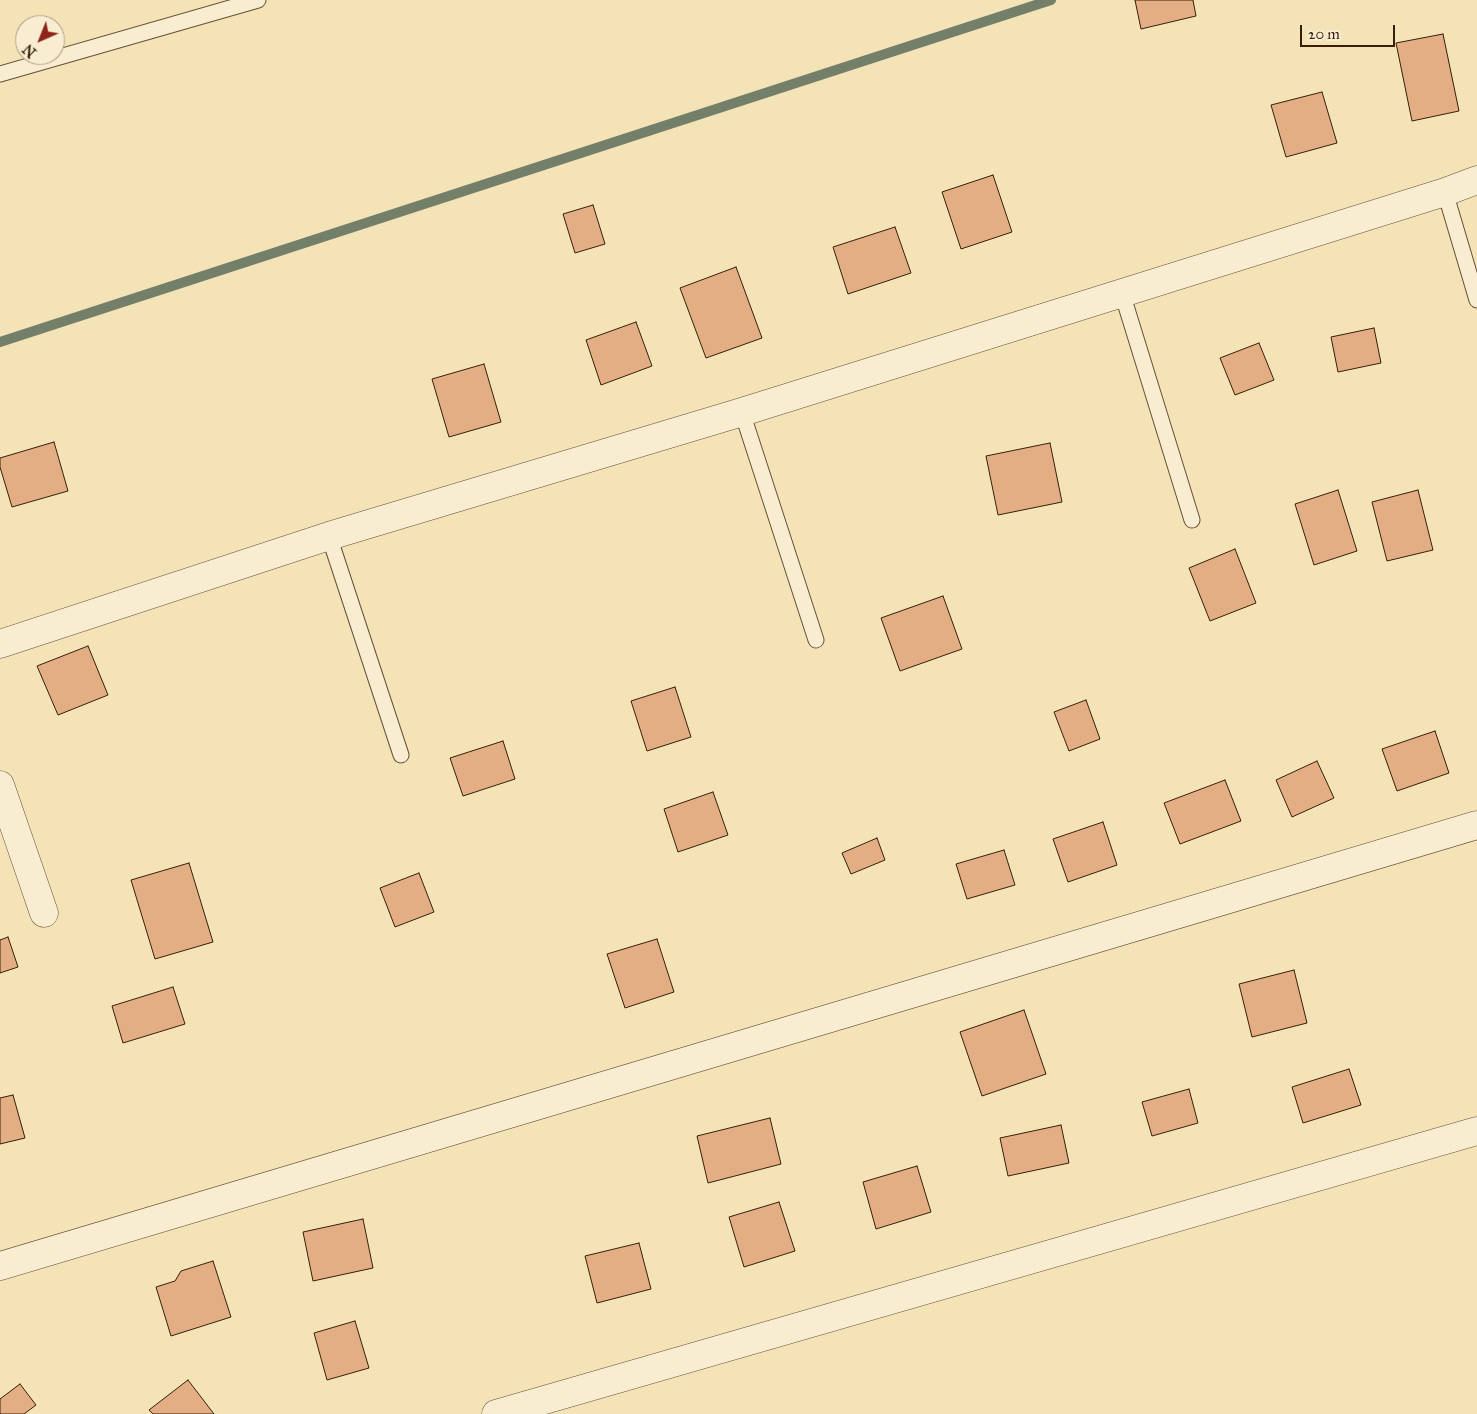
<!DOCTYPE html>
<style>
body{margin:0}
#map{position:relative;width:1477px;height:1414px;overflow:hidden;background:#f5e3b8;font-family:"IM FELL Great Primer",serif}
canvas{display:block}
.north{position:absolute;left:15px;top:15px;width:50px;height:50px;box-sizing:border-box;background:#f8edd1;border:1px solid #aa9a81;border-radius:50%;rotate:224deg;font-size:14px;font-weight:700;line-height:20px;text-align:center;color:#361e09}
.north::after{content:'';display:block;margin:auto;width:18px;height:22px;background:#8f2418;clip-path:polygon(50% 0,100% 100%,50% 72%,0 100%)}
.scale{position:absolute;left:1300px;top:25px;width:95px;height:22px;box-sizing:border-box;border:2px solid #361e09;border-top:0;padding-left:6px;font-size:15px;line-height:18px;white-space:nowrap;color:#361e09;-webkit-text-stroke:4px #f8edd1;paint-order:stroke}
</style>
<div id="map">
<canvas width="1477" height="1414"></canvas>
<div class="north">N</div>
<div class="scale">20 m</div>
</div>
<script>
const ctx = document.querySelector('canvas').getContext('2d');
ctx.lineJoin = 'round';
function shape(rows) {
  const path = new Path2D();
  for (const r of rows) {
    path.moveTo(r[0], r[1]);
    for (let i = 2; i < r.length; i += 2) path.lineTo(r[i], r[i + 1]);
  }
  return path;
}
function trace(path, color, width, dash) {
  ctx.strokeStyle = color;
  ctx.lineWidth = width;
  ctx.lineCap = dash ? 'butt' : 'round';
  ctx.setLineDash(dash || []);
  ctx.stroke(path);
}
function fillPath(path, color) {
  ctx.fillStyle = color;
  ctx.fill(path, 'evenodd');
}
const stream = shape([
 [0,342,1051,0]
]);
const building = shape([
 [1135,0,1193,0,1196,16,1141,29,1135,0],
 [1443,34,1459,111,1412,121,1396,43,1443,34],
 [1322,92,1337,143,1286,157,1271,105,1322,92],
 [993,175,1012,232,961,249,942,192,993,175],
 [593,205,605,244,575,253,563,214,593,205],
 [895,227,911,273,848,294,833,247,895,227],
 [736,267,762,338,706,358,680,288,736,267],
 [636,322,652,366,601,385,586,340,636,322],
 [1374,328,1381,363,1338,372,1331,337,1374,328],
 [1259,343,1274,380,1235,395,1220,358,1259,343],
 [484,364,501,422,449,437,432,379,484,364],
 [54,442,68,491,12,507,0,467,0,458,54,442],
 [1050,443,1062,502,998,515,986,456,1050,443],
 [1338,490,1357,551,1314,565,1295,504,1338,490],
 [1418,490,1433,550,1387,561,1372,502,1418,490],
 [1235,549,1256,603,1210,621,1189,568,1235,549],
 [943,596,962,649,900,671,881,618,943,596],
 [88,646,108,695,58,715,37,666,88,646],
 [675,687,691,737,647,751,631,701,675,687],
 [1086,700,1100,739,1069,751,1054,712,1086,700],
 [1435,731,1449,773,1397,791,1382,749,1435,731],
 [503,741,515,779,463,796,450,758,503,741],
 [1317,761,1334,798,1292,817,1276,780,1317,761],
 [1225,780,1241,821,1180,844,1164,803,1225,780],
 [713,792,728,835,678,852,664,809,713,792],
 [1103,822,1117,865,1068,882,1053,839,1103,822],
 [877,838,885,860,851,874,842,853,877,838],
 [1004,850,1015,885,967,899,956,864,1004,850],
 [189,863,213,942,155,959,131,880,189,863],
 [419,873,434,912,395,927,380,888,419,873],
 [8,937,18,967,0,973,0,940,8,937],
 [657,939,674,992,625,1008,607,954,657,939],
 [1294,970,1307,1023,1252,1037,1239,984,1294,970],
 [173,987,185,1024,123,1043,112,1006,173,987],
 [1024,1010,1046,1074,982,1096,960,1032,1024,1010],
 [1349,1069,1361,1105,1303,1123,1292,1087,1349,1069],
 [1189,1089,1198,1123,1152,1136,1142,1102,1189,1089],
 [13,1095,25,1138,0,1144,0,1098,13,1095],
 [770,1118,781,1164,708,1183,697,1136,770,1118],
 [1061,1125,1069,1163,1008,1176,1000,1138,1061,1125],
 [917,1166,931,1212,876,1229,863,1182,917,1166],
 [779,1202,795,1251,744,1267,729,1217,779,1202],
 [363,1219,373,1268,313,1281,303,1232,363,1219],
 [639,1243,651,1289,597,1303,585,1256,639,1243],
 [213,1261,231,1317,171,1336,156,1287,175,1281,181,1271,213,1261],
 [355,1321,369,1368,327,1380,314,1333,355,1321],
 [188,1380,214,1414,153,1414,149,1410,188,1380],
 [20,1384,36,1405,24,1414,0,1414,0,1399,20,1384]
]);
const lane = shape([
 [0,74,258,0],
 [1445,192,1477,300],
 [1122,293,1192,520],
 [742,412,816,640],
 [329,536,401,755]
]);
const street = shape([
 [0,644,329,536,742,412,1445,192,1477,180],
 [0,785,44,913],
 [0,1266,1477,825],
 [496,1414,1477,1131]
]);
trace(stream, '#747f6a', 10);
fillPath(building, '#e4ae84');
trace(building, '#361e09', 1);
trace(lane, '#664f35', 17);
trace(street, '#664f35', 29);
trace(lane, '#f8edd1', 15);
trace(street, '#f8edd1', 28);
</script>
